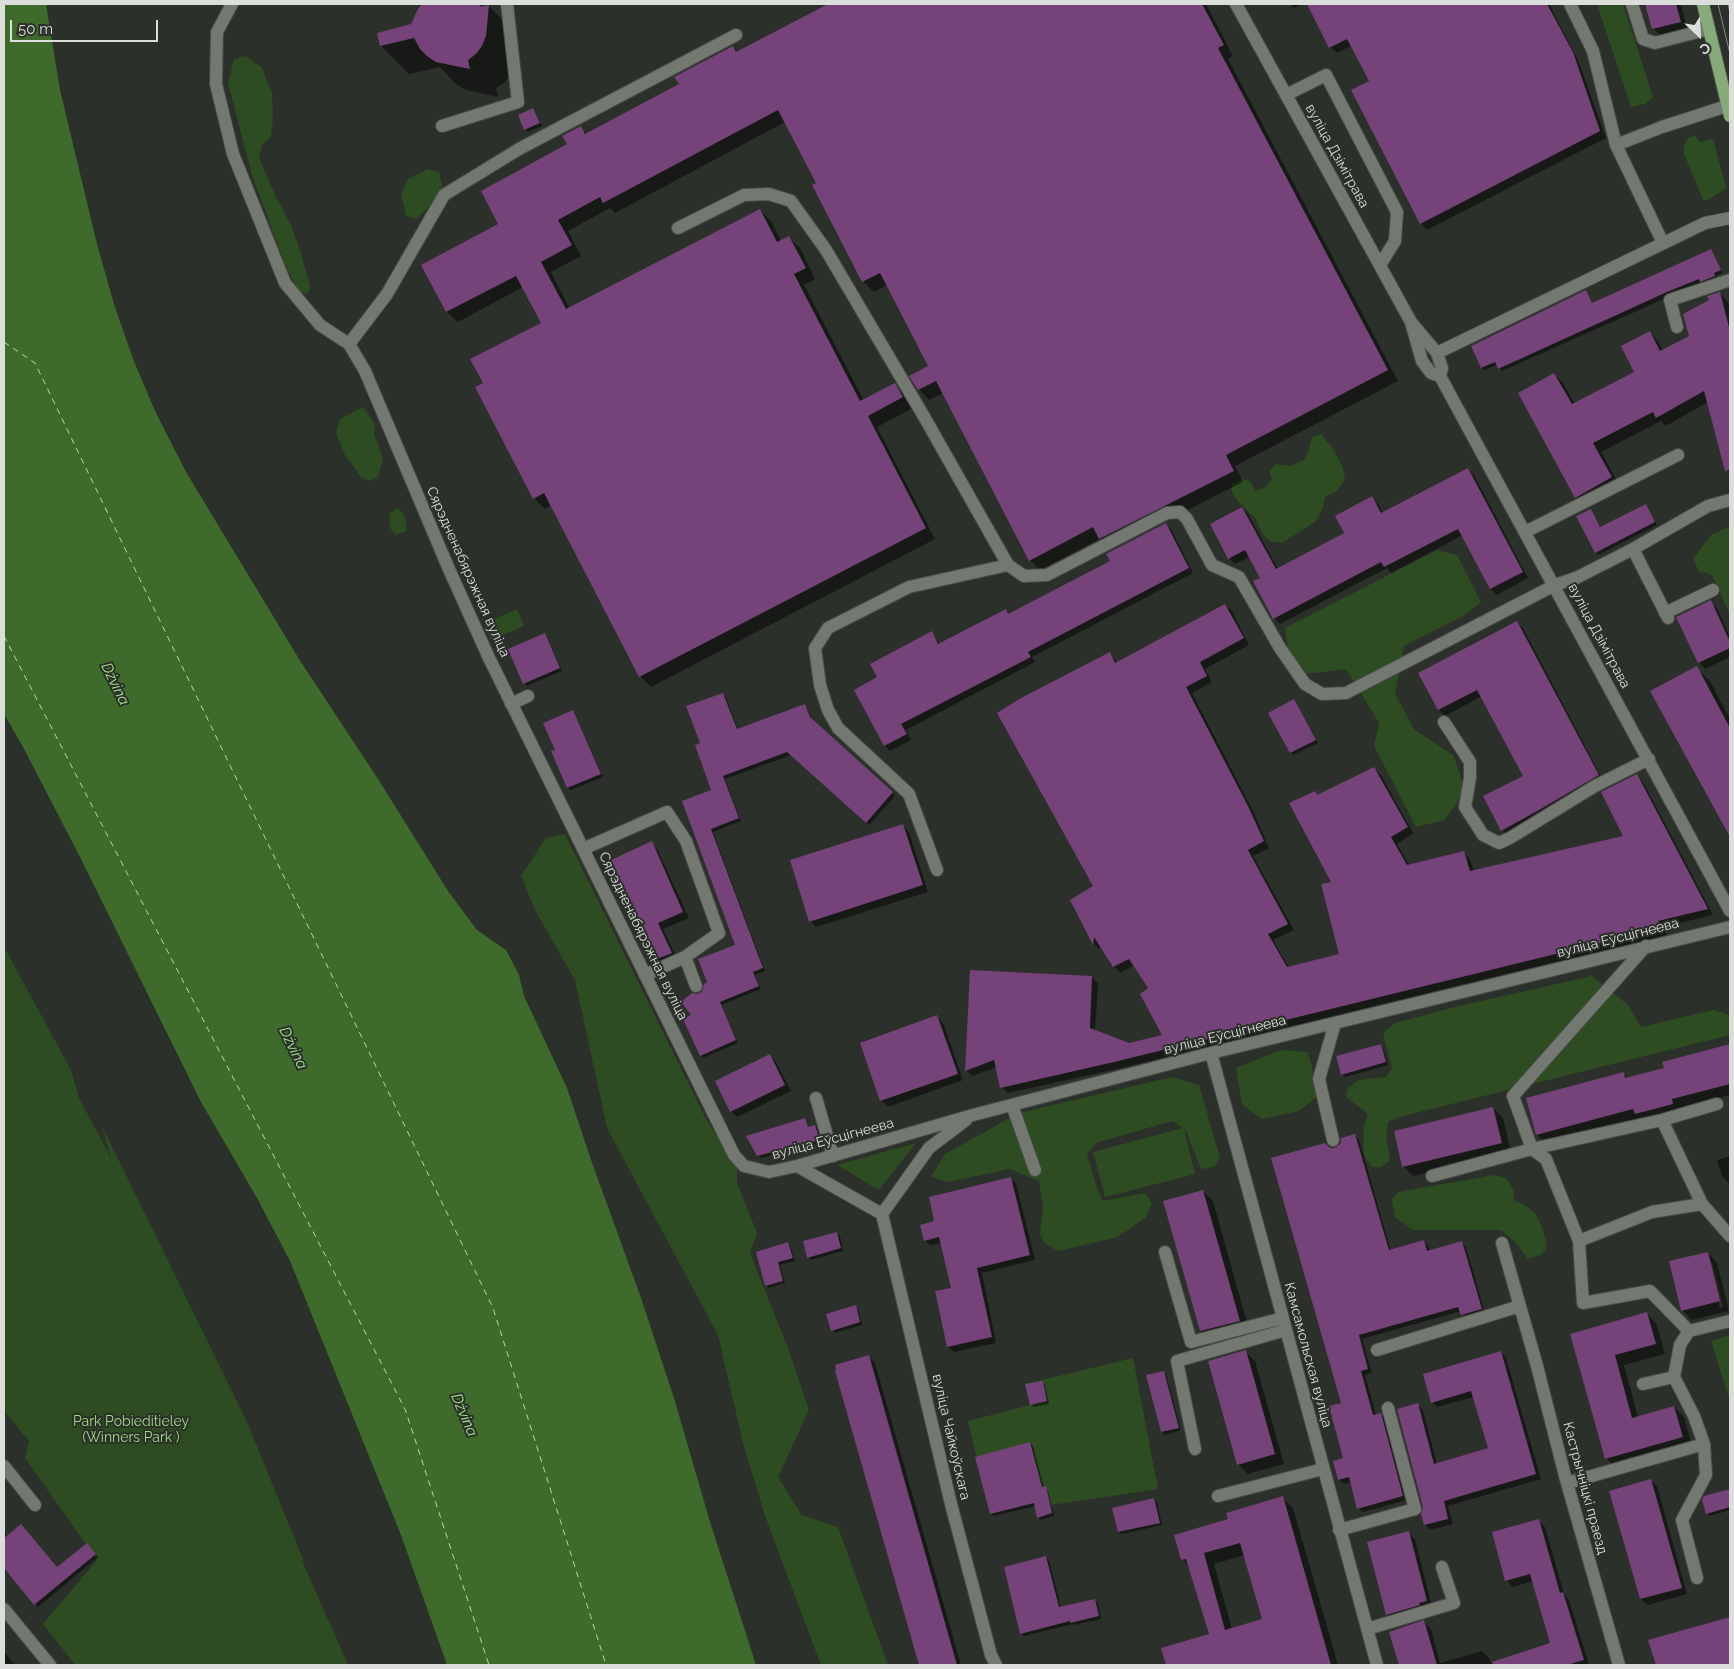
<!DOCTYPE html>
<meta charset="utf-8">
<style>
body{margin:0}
#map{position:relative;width:1734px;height:1669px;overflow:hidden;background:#2c302a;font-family:Raleway,sans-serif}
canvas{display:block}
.frame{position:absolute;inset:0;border:5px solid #dcdedb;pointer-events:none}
.north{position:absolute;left:1674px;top:10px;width:50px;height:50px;-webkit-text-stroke:4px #2c302a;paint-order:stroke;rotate:156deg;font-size:14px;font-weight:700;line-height:20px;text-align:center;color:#dcdedb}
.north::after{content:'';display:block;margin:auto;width:18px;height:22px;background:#dcdedb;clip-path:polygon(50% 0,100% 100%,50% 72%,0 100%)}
.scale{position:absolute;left:10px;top:20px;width:148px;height:22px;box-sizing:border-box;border:2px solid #dcdedb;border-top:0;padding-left:6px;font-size:15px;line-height:18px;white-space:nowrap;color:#dcdedb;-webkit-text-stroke:4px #2c302a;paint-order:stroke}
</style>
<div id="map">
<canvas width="1734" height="1669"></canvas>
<div class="frame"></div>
<div class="north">С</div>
<div class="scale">50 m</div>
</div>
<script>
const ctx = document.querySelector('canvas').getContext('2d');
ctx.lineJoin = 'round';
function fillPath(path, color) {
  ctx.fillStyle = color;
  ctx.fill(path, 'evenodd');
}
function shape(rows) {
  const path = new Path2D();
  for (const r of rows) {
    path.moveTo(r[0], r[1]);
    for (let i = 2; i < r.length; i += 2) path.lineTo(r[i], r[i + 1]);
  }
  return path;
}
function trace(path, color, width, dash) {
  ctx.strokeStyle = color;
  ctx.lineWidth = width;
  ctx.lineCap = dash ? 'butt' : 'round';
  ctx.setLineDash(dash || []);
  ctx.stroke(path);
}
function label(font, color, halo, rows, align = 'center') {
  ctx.font = font + ' Raleway,sans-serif';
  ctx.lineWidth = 4;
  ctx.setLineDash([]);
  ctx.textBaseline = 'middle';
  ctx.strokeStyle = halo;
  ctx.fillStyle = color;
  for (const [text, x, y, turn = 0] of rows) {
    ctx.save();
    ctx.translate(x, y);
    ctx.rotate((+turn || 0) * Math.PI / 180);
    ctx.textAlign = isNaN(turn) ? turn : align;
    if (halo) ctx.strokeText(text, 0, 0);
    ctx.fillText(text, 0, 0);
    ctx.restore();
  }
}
const green = shape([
 [1597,4,1623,4,1653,97,1645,104,1631,107],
 [246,56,262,68,272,93,273,118,271,137,262,145,259,158,277,199,290,223,301,253,310,287,308,294,299,291,286,267,252,175,228,83,234,59],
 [1695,135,1700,142,1713,139,1726,188,1708,200,1703,200,1684,154,1684,146,1688,138],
 [427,169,439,172,443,190,437,199,416,219,406,216,401,194,408,179],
 [363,407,375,424,374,434,383,458,378,477,370,481,362,478,345,455,336,433,340,419],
 [1321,434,1333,449,1343,468,1345,479,1337,491,1325,497,1323,508,1315,522,1282,543,1270,541,1262,533,1255,518,1237,500,1231,490,1232,483,1242,479,1250,481,1256,491,1265,488,1272,479,1269,471,1276,464,1291,466,1304,460,1308,452,1312,437],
 [397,508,402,512,406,521,406,531,395,535,390,528,389,514],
 [1730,510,1730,615,1712,575,1699,571,1693,559,1711,535,1730,526],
 [1437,550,1457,555,1481,602,1465,615,1404,646,1395,694,1414,729,1454,756,1465,791,1445,820,1416,827,1374,746,1379,723,1346,669,1307,674,1288,649,1285,628],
 [517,609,524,626,491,640,484,624],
 [565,834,705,1117,737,1168,737,1183,757,1233,750,1253,788,1348,809,1410,778,1477,802,1515,838,1527,888,1665,821,1665,765,1516,743,1443,718,1335,607,1128,575,980,536,912,521,876,546,838],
 [4,947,71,1070,79,1098,111,1158,102,1126,247,1422,305,1564,301,1558,348,1665,75,1665,43,1624,97,1560,25,1458,29,1441,4,1411],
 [1592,976,1628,1005,1641,1027,1713,1010,1730,1015,1730,1035,1399,1117,1388,1122,1386,1137,1390,1160,1381,1167,1371,1167,1364,1155,1363,1129,1368,1114,1346,1097,1348,1087,1359,1080,1386,1077,1392,1068,1383,1033,1395,1023,1459,1006],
 [1281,1050,1308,1052,1319,1095,1299,1111,1262,1119,1242,1104,1236,1068],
 [1172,1077,1199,1085,1220,1158,1214,1167,1201,1169,1186,1131,1184,1129,1195,1174,1105,1197,1093,1152,1183,1128,1172,1121,1096,1143,1087,1154,1098,1191,1103,1201,1145,1193,1152,1203,1146,1217,1118,1237,1058,1251,1044,1243,1040,1234,1043,1206,1039,1181,1010,1169,948,1182,931,1177,945,1154,1019,1113],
 [916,1143,879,1190,837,1165],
 [1494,1175,1506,1178,1514,1192,1514,1201,1523,1204,1535,1213,1543,1229,1547,1247,1541,1255,1528,1259,1517,1244,1501,1230,1413,1230,1395,1217,1392,1200,1398,1192],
 [1730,1335,1730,1401,1711,1341],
 [1133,1358,1158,1489,1051,1505,1052,1513,1037,1518,1033,1503,990,1514,968,1421,1030,1405,1025,1384]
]);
const water = shape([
 [4,4,46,4,60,90,97,244,114,304,133,359,155,411,186,472,299,659,378,779,448,891,477,930,506,950,519,975,524,996,567,1088,591,1160,640,1295,674,1398,710,1522,756,1665,447,1665,401,1535,290,1261,257,1198,201,1102,80,857,23,747,4,714]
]);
const shadow = shape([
 [423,4,477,4,481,8,489,6,517,34,514,65,510,75,504,83,496,88,498,97,466,90,457,85,440,67,409,74,381,46,412,25,419,9],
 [831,4,1206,4,1233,56,1228,59,1398,381,1235,466,1243,482,1110,549,1100,539,1040,570,1030,560,943,393,929,400,919,389,929,366,887,285,874,292,863,281,817,184,785,122,615,213,610,208,568,231,581,256,551,272,570,309,760,210,771,221,781,241,789,238,800,248,815,279,804,285,864,401,895,385,905,395,913,408,877,427,935,539,651,687,640,676,551,505,545,509,534,498,485,383,543,323,523,287,458,322,447,312,422,265,500,224,569,145,580,127,587,134,680,85,733,47,738,52],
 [1290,4,1302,4,1294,8],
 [1308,4,1549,4,1578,60,1606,138,1427,230,1421,223,1370,82,1351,46,1337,53,1330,47],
 [1644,4,1681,4,1687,28,1660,35,1653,28,1648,11],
 [533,109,542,126,528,132,525,129],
 [1711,251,1722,273,1716,276,1717,279,1704,284,1702,282,1502,371,1497,365,1484,370,1482,368,1586,291,1593,304],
 [1719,293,1728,302,1730,310,1730,473,1726,469,1708,402,1666,426,1661,421,1601,452,1620,486,1585,506,1576,497,1554,374,1563,383,1575,404,1636,372,1650,332,1658,341,1663,351,1690,336,1710,301],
 [1468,469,1474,475,1528,578,1497,595,1491,589,1463,535,1391,573,1387,568,1280,624,1274,618,1261,578,1250,557,1235,564,1229,558,1242,508,1248,514,1278,569,1346,534,1372,498,1378,504,1383,513],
 [1646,506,1657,525,1598,555,1596,552,1590,510,1601,528],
 [1166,524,1171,529,1193,573,1032,657,1035,662,906,730,911,740,890,751,885,746,856,690,879,678,932,633,940,644,1005,610,1010,615,1111,562],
 [1710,602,1717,608,1730,637,1730,657,1705,669,1699,662],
 [1225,605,1232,611,1249,645,1205,669,1212,682,1192,693,1254,813,1269,848,1253,856,1294,930,1273,940,1289,968,1340,955,1332,883,1315,793,1318,796,1374,769,1381,775,1413,833,1397,844,1409,865,1464,853,1470,859,1474,872,1625,837,1637,776,1643,782,1713,915,1663,927,1667,935,1121,1068,1008,1093,1002,1087,997,1067,972,1076,966,1070,1091,977,1098,983,1095,1032,1129,1044,1164,1035,1149,989,1135,965,1120,973,1114,966,1100,944,1099,949,1094,944,1071,900,1095,887,1110,654,1117,663],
 [1517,622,1523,628,1604,782,1509,836,1502,830,1524,776,1482,696,1445,716,1439,710],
 [545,634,547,637,562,671,527,686,524,683],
 [1696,668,1710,681,1730,719,1730,834,1652,692],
 [723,694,726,697,738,730,804,705,807,708,812,721,895,796,869,825,791,755,725,779,741,821,713,832,765,971,755,975,761,989,721,1005,738,1043,703,1058,701,1055,693,1016,699,995,703,992,737,945,683,802,713,790,701,744],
 [1294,701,1318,743,1293,755,1291,753],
 [573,711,575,714,603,777,571,790,568,788,553,752,556,750],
 [903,826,909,832,928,892,816,927,810,921],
 [651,843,657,849,689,918,663,929,677,959,664,965,658,959,613,860],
 [937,1017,943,1023,963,1080,888,1107,881,1100],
 [1380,1045,1383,1048,1388,1065,1345,1077,1342,1074],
 [1730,1045,1730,1095,1681,1108,1682,1113,1546,1144,1537,1135,1623,1073,1628,1078,1665,1069,1664,1063],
 [770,1055,776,1062,791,1091,737,1117,731,1111],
 [1493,1108,1503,1118,1511,1152,1413,1176,1403,1166],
 [805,1120,809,1128,815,1126,818,1129,822,1143,761,1158,758,1155],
 [1355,1135,1359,1140,1391,1251,1424,1242,1428,1246,1430,1252,1462,1242,1466,1247,1485,1313,1466,1318,1461,1311,1362,1339,1372,1373,1365,1375,1376,1415,1380,1414,1385,1418,1407,1500,1363,1512,1358,1508,1351,1482,1344,1484,1339,1480,1334,1462,1345,1459,1330,1149,1336,1149],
 [1730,1156,1730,1184,1722,1176,1717,1160],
 [1010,1178,1016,1183,1035,1260,982,1273,996,1343,954,1352,948,1347,953,1289,941,1243,930,1245,925,1240,936,1222],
 [1203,1191,1213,1201,1249,1330,1211,1340,1201,1331],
 [837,1233,840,1236,843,1251,811,1260,808,1257],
 [788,1243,790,1246,795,1261,780,1265,785,1283,769,1288,766,1285],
 [1708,1253,1717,1263,1729,1311,1692,1320,1682,1310],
 [1709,1263,1712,1263,1723,1307,1720,1308],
 [856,1307,858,1310,862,1325,835,1333,832,1330],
 [1646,1313,1656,1323,1665,1354,1624,1365,1638,1417,1674,1407,1684,1417,1692,1446,1616,1468,1606,1458,1571,1334],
 [1245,1351,1255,1361,1284,1464,1248,1474,1238,1464],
 [1501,1352,1506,1358,1541,1479,1448,1506,1453,1524,1430,1530,1425,1525,1418,1405,1423,1410,1437,1464,1489,1449,1474,1397,1437,1407,1432,1402],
 [869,1357,875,1363,961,1665,920,1665,836,1372],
 [1164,1372,1166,1375,1181,1430,1165,1435,1162,1432],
 [1042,1382,1045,1385,1049,1404,1034,1407,1031,1404],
 [1030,1443,1033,1446,1044,1488,1048,1491,1054,1516,1041,1520,1038,1517,1036,1506,994,1516,991,1514,977,1457],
 [1650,1480,1657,1486,1687,1594,1648,1605,1641,1599,1611,1492],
 [1730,1490,1730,1510,1710,1516,1707,1513,1705,1497],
 [1282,1498,1293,1508,1338,1665,1167,1665,1163,1649,1211,1635,1190,1567,1182,1559,1229,1520],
 [1245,1555,1264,1620,1232,1629,1214,1564],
 [1154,1500,1157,1502,1162,1525,1122,1534,1119,1532],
 [1539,1521,1545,1527,1564,1594,1569,1600,1589,1665,1400,1665,1391,1633,1424,1622,1431,1629,1440,1663,1482,1651,1489,1658,1491,1663,1552,1644,1533,1581,1513,1587,1506,1580],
 [1408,1532,1415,1539,1432,1607,1394,1620,1387,1614],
 [4,1533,7,1536,57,1569,89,1547,98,1557,38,1607,4,1566],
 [1046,1557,1049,1560,1061,1608,1095,1600,1098,1603,1101,1619,1074,1625,1073,1624,1024,1636,1021,1633],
 [1730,1618,1730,1665,1657,1665,1650,1641],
 [4,1651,15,1665,4,1665]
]);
const ferry = shape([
 [4,342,35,363,493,1308,606,1665],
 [4,636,405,1409,489,1665]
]);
const building = shape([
 [422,4,478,4,481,7,489,5,486,36,482,46,476,54,468,60,470,69,436,62,427,56,420,49,414,38,380,46,377,33,411,24,418,9],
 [828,4,1202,4,1224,45,1218,48,1388,370,1226,455,1234,471,1099,539,1093,527,1029,561,936,381,918,390,909,376,928,366,880,273,862,282,812,185,816,183,778,110,603,203,600,197,558,220,572,245,541,262,566,309,760,209,777,242,789,236,806,268,794,274,860,401,895,383,903,397,868,416,926,528,639,677,544,493,533,499,475,387,483,383,470,359,541,323,516,276,446,312,421,265,498,224,481,191,567,144,562,136,581,126,585,134,679,84,674,77,733,46,736,52],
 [1307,4,1547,4,1573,52,1600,131,1420,224,1351,90,1369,81,1347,39,1329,48],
 [1645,4,1676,4,1681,22,1652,29],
 [533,108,540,123,524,130,518,115],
 [1711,249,1721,270,1714,273,1715,276,1700,282,1699,279,1667,292,1498,369,1495,362,1481,368,1471,346,1586,290,1592,303],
 [1720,292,1730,331,1730,470,1725,471,1704,391,1656,418,1653,412,1593,443,1612,477,1575,498,1518,393,1554,373,1572,404,1634,372,1621,346,1650,331,1660,351,1689,336,1683,314,1709,300,1707,296],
 [1468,468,1523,572,1490,589,1458,529,1384,567,1381,562,1273,619,1253,581,1260,578,1245,550,1228,559,1210,524,1242,507,1276,569,1344,533,1335,516,1372,496,1381,513],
 [1646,504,1655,522,1595,553,1576,516,1591,509,1600,527],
 [1166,523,1189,568,1028,652,1031,657,901,724,907,734,884,746,854,690,877,677,870,664,932,631,938,644,1006,609,1008,614,1110,561,1106,554],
 [1711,600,1730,642,1730,648,1698,663,1676,617],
 [1225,604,1244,638,1200,662,1207,676,1186,687,1248,806,1264,841,1248,850,1288,924,1268,934,1287,967,1339,954,1321,884,1331,882,1289,803,1315,791,1317,795,1374,767,1408,827,1391,837,1407,865,1464,851,1470,871,1623,836,1601,792,1637,774,1708,909,1658,921,1662,928,1114,1062,1000,1088,994,1060,965,1071,970,970,1092,976,1090,1028,1129,1043,1162,1035,1140,994,1148,988,1129,959,1113,967,1094,937,1093,945,1070,900,1093,886,997,713,1021,698,1110,652,1115,663],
 [1517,621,1599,775,1539,810,1501,831,1483,796,1523,776,1477,690,1438,710,1418,673],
 [545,633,560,668,523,684,508,649],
 [1697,666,1730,728,1730,837,1650,691],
 [723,693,737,729,805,704,810,717,893,792,866,823,787,752,723,776,739,818,711,829,763,968,753,972,759,986,720,1002,736,1040,700,1056,683,1019,691,1015,681,1002,692,993,698,994,702,991,704,984,707,982,698,959,735,945,682,801,711,790,695,745,700,743,686,706],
 [1294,699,1316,740,1290,753,1268,713],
 [573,710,601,774,567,788,551,751,555,750,543,723],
 [903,824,923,885,809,922,790,860],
 [652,841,683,912,658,923,672,953,657,959,611,860],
 [937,1015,958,1074,880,1101,860,1043],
 [1381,1044,1386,1062,1341,1075,1336,1056],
 [1730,1044,1730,1084,1672,1099,1673,1104,1635,1114,1633,1109,1536,1135,1526,1098,1624,1072,1625,1078,1664,1068,1662,1062],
 [770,1054,785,1085,730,1112,715,1081],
 [1493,1107,1502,1143,1402,1167,1394,1131],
 [805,1118,808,1127,815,1125,820,1140,757,1156,746,1136],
 [1355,1134,1389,1250,1424,1240,1427,1251,1462,1241,1482,1309,1461,1315,1458,1307,1359,1335,1368,1369,1361,1371,1373,1415,1381,1413,1403,1496,1357,1509,1349,1477,1338,1480,1333,1461,1343,1458,1329,1406,1341,1403,1271,1158,1325,1143,1330,1148,1335,1148,1341,1143,1341,1138],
 [1011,1177,1030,1255,977,1268,992,1337,947,1347,935,1291,951,1288,939,1237,924,1241,920,1225,934,1221,929,1197],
 [1203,1190,1240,1321,1200,1331,1163,1201],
 [837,1232,841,1248,807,1258,803,1241],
 [788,1242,793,1258,778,1262,783,1281,765,1286,756,1252],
 [1708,1252,1720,1301,1681,1311,1669,1261],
 [856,1305,860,1322,831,1331,826,1314],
 [1647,1312,1656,1344,1615,1355,1632,1418,1674,1406,1683,1437,1605,1459,1570,1334],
 [1246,1350,1275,1454,1237,1465,1208,1361],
 [1501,1351,1536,1474,1444,1501,1448,1519,1424,1525,1421,1514,1423,1507,1397,1409,1418,1403,1434,1464,1488,1448,1471,1391,1431,1403,1423,1374],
 [869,1355,912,1507,957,1665,919,1665,835,1371,836,1371,835,1365],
 [1164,1371,1179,1428,1161,1432,1146,1375],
 [1043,1381,1047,1401,1030,1405,1025,1384],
 [1030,1442,1042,1487,1046,1486,1052,1513,1037,1518,1034,1503,990,1514,975,1457],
 [1651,1479,1682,1588,1640,1599,1609,1491],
 [1730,1489,1730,1507,1706,1514,1702,1500,1704,1496],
 [1283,1496,1331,1665,1166,1665,1161,1648,1209,1634,1186,1559,1181,1560,1174,1535,1228,1519,1226,1513],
 [1240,1543,1262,1619,1225,1630,1204,1553],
 [1154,1498,1160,1523,1118,1532,1112,1508],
 [1539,1519,1560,1593,1563,1592,1584,1660,1567,1665,1493,1665,1492,1662,1550,1643,1530,1574,1505,1581,1492,1532],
 [21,1524,57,1567,87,1543,96,1554,34,1605,4,1568,4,1538],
 [1409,1531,1427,1601,1419,1603,1420,1605,1386,1615,1367,1542],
 [1046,1556,1059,1607,1095,1599,1099,1616,1070,1623,1070,1621,1020,1634,1004,1567],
 [1730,1617,1730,1665,1656,1665,1648,1640],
 [1424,1620,1437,1665,1399,1665,1389,1632]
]);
const minor = shape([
 [232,4,217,32,216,84,233,154,285,283,320,325,349,344,365,371,448,567,489,658,734,1155,744,1166,769,1172,797,1166,973,1115,1211,1053,1730,927],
 [1236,4,1411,322,1422,361,1431,373,1440,376],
 [1570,4,1593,51,1616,145,1663,243],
 [1632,4,1643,39,1655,43,1709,29],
 [1286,95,1326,75,1397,212,1395,241,1380,265],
 [442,126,518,102,507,4],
 [1616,145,1662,127,1730,105],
 [678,228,744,195,769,194,791,201,826,250,926,420,1008,565,1024,576,1047,575,1167,513,1180,512,1187,519,1212,565,1239,577,1280,648,1305,684,1322,694,1346,693,1555,585,1576,578,1633,549,1708,506,1730,500],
 [1411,322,1437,353,1442,368,1440,376,1730,911],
 [1677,327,1670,300,1730,280],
 [349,344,387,294,444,195,519,149,736,35],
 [1437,353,1705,223,1730,218],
 [1525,532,1678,455],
 [1633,549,1668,618],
 [1665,613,1713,590],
 [511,704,528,696],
 [1444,722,1470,762,1470,778,1465,807,1483,835,1499,843,1510,838,1595,786,1649,759],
 [583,849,667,812,686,841,719,933,685,957,645,975],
 [937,870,909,794,838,728,828,710,820,685,815,648,828,628,909,587,1008,565],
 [1646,946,1513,1096,1532,1149,1546,1159,1579,1241,1583,1303,1650,1291,1689,1331],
 [685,957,696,986],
 [1211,1053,1377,1665],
 [816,1098,833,1156],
 [1012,1105,1035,1170],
 [1662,1120,1702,1204,1730,1236],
 [1333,1140,1319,1079,1335,1023],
 [797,1166,882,1214,951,1504,991,1655,996,1665],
 [1432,1176,1532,1149,1662,1120,1717,1104],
 [882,1214,929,1148,966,1120],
 [1579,1241,1652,1212,1702,1204],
 [1502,1243,1537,1366,1565,1476,1619,1665],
 [1165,1252,1191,1342,1283,1318],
 [1377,1350,1520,1306],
 [1674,1377,1680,1345,1689,1331,1730,1321],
 [1643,1384,1674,1377,1694,1416,1704,1444,1706,1475,1682,1520,1697,1578],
 [1195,1449,1177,1361,1286,1330],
 [4,1466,35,1505],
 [1567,1483,1704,1444],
 [1218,1496,1323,1469],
 [1339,1530,1415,1509,1388,1408],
 [4,1609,50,1665],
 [1367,1629,1454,1603,1442,1567]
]);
const major = shape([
 [1703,4,1730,116]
]);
const tram = shape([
 [1718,4,1730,54],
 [1728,4,1730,13]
]);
const streetNames = [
 ["вуліца Дзімітрава",1337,156,61],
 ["Сярэдненабярэжная вуліца",468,572,66],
 ["вуліца Дзімітрава",1599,636,62],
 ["Сярэдненабярэжная вуліца",643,936,64],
 ["вуліца Еўсцігнеева",1618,938,-14],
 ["вуліца Еўсцігнеева",1225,1035,-14],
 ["вуліца Еўсцігнеева",833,1139,-15],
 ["Камсамольская вуліца",1308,1355,75],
 ["вуліца Чайкоўскага",951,1437,77],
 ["Кастрычніцкі праезд",1585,1488,75]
];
const parkNames = [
 ["Park Pobieditieley",131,1422],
 ["(Winners Park )",131,1438]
];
const waterNames = [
 ["Dźvina",115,684,64],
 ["Dźvina",293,1048,64],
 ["Dźvina",464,1415,67]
];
fillPath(green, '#2d4c21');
fillPath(water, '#3e6a2b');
fillPath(shadow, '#0007');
trace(ferry, '#a5e68c', 1, [6, 5]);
fillPath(building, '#754279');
trace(minor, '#484b47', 14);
trace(major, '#484b47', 14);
trace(minor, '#737871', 12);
trace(major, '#87aa7a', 12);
trace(tram, '#848783', 1);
label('14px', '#dcdedb', '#2c302a', streetNames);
label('14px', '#9cdb83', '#2c302a', parkNames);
label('italic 15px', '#a5e68c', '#2c302a', waterNames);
</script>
